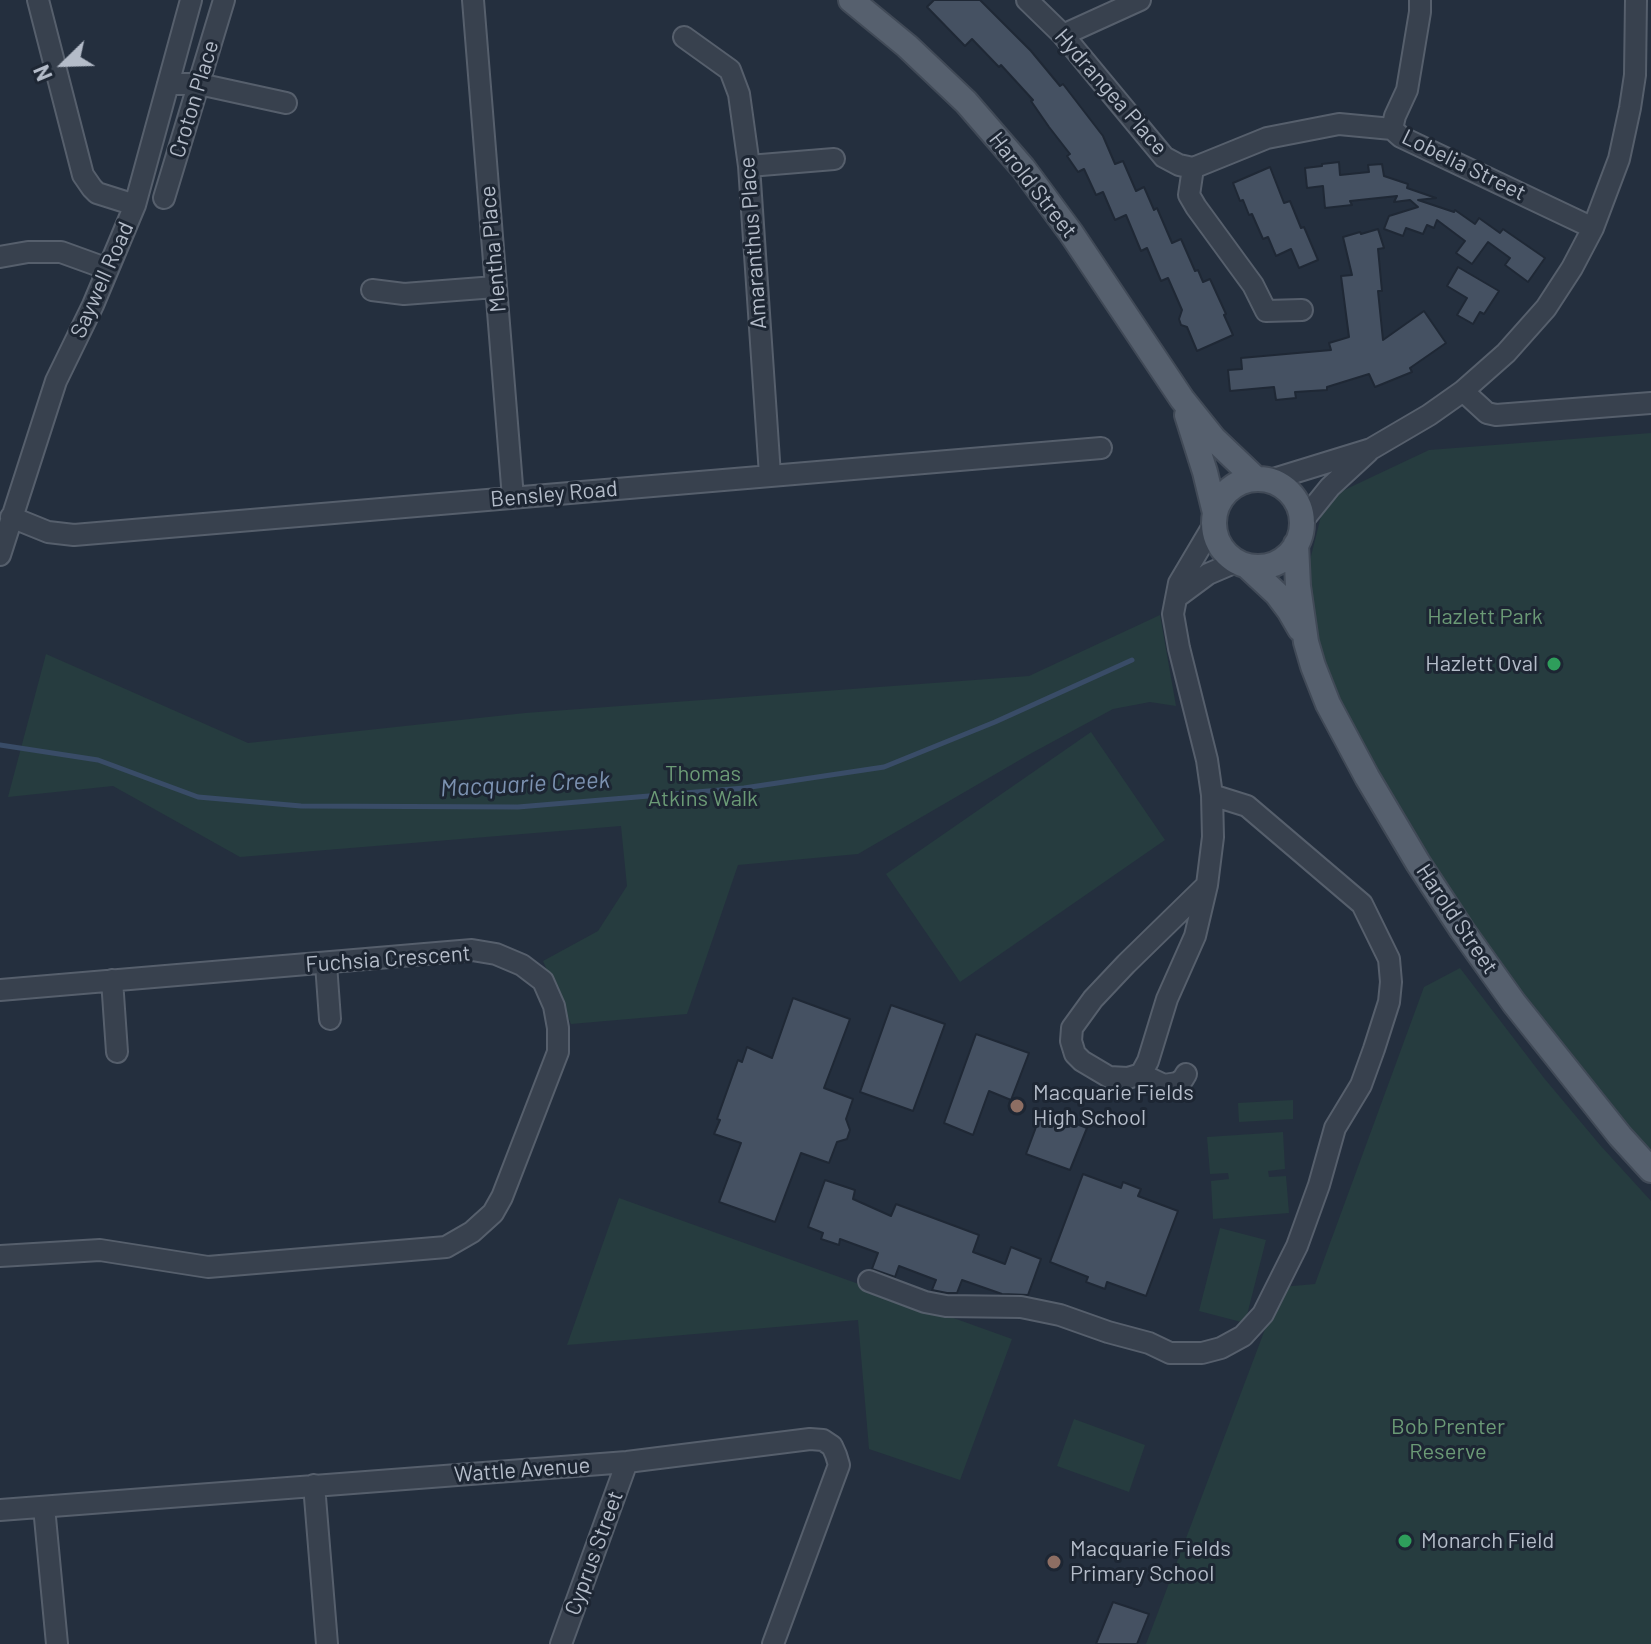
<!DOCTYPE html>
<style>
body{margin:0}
#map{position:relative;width:1651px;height:1644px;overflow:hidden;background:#242f3e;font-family:Barlow,sans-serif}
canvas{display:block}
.north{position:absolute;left:24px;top:24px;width:80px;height:80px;-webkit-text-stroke:6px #1d2633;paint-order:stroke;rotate:247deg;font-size:22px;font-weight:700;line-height:32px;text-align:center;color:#b4bcc9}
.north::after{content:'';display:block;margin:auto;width:28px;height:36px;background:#b4bcc9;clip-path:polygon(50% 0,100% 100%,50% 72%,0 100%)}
</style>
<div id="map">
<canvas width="1651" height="1644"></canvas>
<div class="north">N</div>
</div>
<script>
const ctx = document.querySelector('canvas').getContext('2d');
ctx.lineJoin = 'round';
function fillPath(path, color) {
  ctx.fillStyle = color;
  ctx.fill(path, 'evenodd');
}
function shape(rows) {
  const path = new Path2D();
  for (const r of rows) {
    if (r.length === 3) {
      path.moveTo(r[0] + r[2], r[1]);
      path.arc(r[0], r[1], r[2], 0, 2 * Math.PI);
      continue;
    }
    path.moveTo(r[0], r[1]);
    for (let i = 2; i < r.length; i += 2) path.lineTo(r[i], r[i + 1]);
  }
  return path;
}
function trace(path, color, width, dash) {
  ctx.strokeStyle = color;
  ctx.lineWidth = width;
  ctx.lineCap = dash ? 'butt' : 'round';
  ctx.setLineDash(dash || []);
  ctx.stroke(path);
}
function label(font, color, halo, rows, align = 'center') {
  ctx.font = font + ' Barlow,sans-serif';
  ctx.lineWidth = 6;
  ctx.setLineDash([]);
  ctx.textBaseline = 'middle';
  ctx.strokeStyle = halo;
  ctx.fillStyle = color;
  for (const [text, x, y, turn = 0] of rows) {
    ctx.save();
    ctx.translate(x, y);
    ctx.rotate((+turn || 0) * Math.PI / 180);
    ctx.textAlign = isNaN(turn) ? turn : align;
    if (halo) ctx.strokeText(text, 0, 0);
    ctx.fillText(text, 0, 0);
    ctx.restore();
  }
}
const green = shape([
 [1651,433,1651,1152,1603,1102,1489,957,1385,785,1355,738,1327,678,1304,584,1322,512,1338,493,1429,450],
 [1160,615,1176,706,1150,702,1113,709,1030,754,858,854,738,865,687,1014,571,1024,543,961,598,931,627,886,621,826,240,857,113,786,8,797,46,654,248,743,525,713,1029,676],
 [1091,732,1165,840,960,982,886,874],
 [1460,968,1544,1078,1600,1145,1651,1201,1651,1644,1146,1644,1281,1287,1315,1284,1424,987],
 [1293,1100,1293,1119,1239,1122,1238,1103],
 [1283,1132,1285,1169,1268,1171,1269,1177,1286,1176,1289,1213,1213,1219,1211,1181,1229,1179,1228,1173,1210,1174,1207,1137],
 [619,1198,1012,1339,960,1480,869,1449,858,1320,567,1345],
 [1220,1228,1266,1240,1245,1323,1199,1311],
 [1074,1419,1145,1445,1129,1492,1057,1466]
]);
const stream = shape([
 [0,745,98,760,198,797,301,806,518,807,744,788,884,767,995,722,1132,660]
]);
const building = shape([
 [934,0,980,0,1031,51,1060,86,1063,84,1103,136,1115,164,1123,161,1136,191,1144,187,1154,210,1157,208,1172,243,1181,239,1195,271,1198,270,1203,282,1210,279,1226,314,1224,315,1233,335,1197,351,1187,327,1181,325,1179,319,1182,310,1168,278,1161,281,1147,248,1141,251,1126,215,1115,220,1103,192,1096,195,1084,169,1078,172,1067,156,1070,154,1049,127,1031,101,1033,100,1001,65,999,67,972,39,965,46,927,7,934,0],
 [1339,162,1340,175,1369,172,1368,165,1382,164,1384,176,1408,184,1407,188,1436,198,1418,200,1454,212,1455,210,1475,224,1479,218,1500,233,1503,229,1545,258,1528,282,1505,265,1510,258,1488,242,1472,264,1456,253,1465,241,1437,220,1434,228,1427,225,1423,234,1406,228,1403,236,1384,229,1389,216,1418,207,1410,200,1394,202,1397,196,1350,201,1352,205,1325,208,1323,186,1307,188,1305,168,1322,166,1322,164,1339,162],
 [1270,167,1284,203,1290,201,1301,228,1304,227,1318,260,1299,268,1291,249,1276,256,1268,237,1263,239,1252,214,1249,215,1243,200,1240,201,1233,183,1270,167],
 [1378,229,1384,248,1378,249,1382,291,1378,291,1383,340,1424,311,1446,343,1410,368,1412,372,1375,387,1369,374,1327,387,1327,390,1295,392,1296,398,1276,400,1274,387,1230,391,1228,370,1242,369,1241,358,1331,350,1329,343,1349,337,1341,276,1352,275,1343,237,1360,232,1361,234,1378,229],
 [1458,267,1499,291,1484,314,1480,312,1473,324,1457,315,1467,298,1447,286,1458,267],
 [793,998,850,1019,824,1088,853,1099,846,1119,850,1130,847,1139,837,1142,829,1163,801,1153,775,1222,719,1202,741,1143,714,1134,720,1120,717,1119,738,1060,742,1062,747,1047,772,1058,793,998],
 [891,1005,945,1024,913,1111,860,1092,891,1005],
 [976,1034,1029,1053,1011,1100,989,1091,973,1135,944,1123,976,1034],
 [1042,1111,1087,1128,1070,1170,1026,1154,1042,1111],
 [1083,1174,1121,1188,1123,1182,1141,1189,1138,1196,1178,1211,1146,1296,1107,1282,1105,1289,1086,1282,1088,1277,1050,1262,1083,1174],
 [825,1180,855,1190,853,1199,891,1216,896,1204,979,1235,973,1252,1005,1264,1011,1247,1041,1259,1028,1295,1002,1294,962,1280,957,1293,947,1293,932,1290,936,1280,899,1266,895,1277,872,1269,878,1253,840,1239,839,1245,821,1239,823,1233,808,1227,825,1180],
 [1113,1602,1149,1614,1137,1644,1096,1644,1113,1602]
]);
const minor = shape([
 [38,0,83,175,92,188,97,193,135,205],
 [473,0,513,498],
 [1027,0,1063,35,1164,157,1179,165,1193,168,1267,138,1339,124,1392,129,1401,137,1593,228],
 [1063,35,1140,0],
 [684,37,730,70,739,94,749,166,770,475],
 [168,84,199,84,286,103],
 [1392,129,1395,116,1407,90,1420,12,1420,0],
 [749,166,834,159],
 [1193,168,1189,195,1196,207,1253,285,1266,311,1302,310],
 [164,198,224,0],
 [0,257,28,252,61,252,108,269],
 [372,290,404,294,495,287],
 [1463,391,1487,413,1496,415,1651,403],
 [1267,481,1371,449,1429,415,1463,391,1506,353,1546,308,1572,268,1593,228,1619,159,1630,108,1635,75,1636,0],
 [11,517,48,532,74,535,1101,448],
 [1301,523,1330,487,1368,452],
 [0,555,56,381,93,305,135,205,191,0],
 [1177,597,1208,574,1236,562],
 [1207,885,1126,964,1093,999,1072,1028,1071,1041,1075,1054,1082,1061,1109,1077,1128,1078,1141,1074,1148,1061,1167,999,1195,936,1207,885,1213,837,1212,795,1207,760,1179,648,1173,614,1179,583,1214,524],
 [326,964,330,1019],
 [112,980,117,1052],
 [0,990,472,950,496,954,522,965,543,981,554,1006,558,1028,558,1052,502,1197,493,1213,472,1232,446,1247,208,1267,100,1250,0,1256],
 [1141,1074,1164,1085,1177,1083,1183,1079,1186,1074],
 [869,1281,925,1302,946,1306,1021,1307,1060,1315,1108,1332,1149,1343,1170,1353,1202,1353,1221,1348,1243,1336,1263,1314,1297,1246,1319,1185,1335,1128,1361,1085,1374,1049,1389,1002,1391,982,1389,959,1362,904,1247,806,1212,795],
 [314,1485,327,1644],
 [44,1507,57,1644],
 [0,1510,627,1462,810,1439,823,1440,832,1446,836,1455,839,1465,773,1644],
 [561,1644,627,1462]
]);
const major = shape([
 [851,0,907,46,966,102,1023,168,1071,233,1182,399,1214,439,1256,479],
 [1187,415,1205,472,1215,513],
 [1258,523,44],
 [1296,544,1298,586,1306,642,1313,666,1328,704,1367,777,1418,863,1462,930,1514,1003,1620,1136,1651,1170],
 [1247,566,1277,594,1289,610,1300,629]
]);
const markers = [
 [1554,664,8,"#2e9e5b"],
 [1017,1106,8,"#8d6e63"],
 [1405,1541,8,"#2e9e5b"],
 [1054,1562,8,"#8d6e63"]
];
const streetNames = [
 ["Hydrangea Place",1111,92,49],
 ["Croton Place",194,99,-73],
 ["Lobelia Street",1464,165,26],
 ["Harold Street",1033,185,52],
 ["Amaranthus Place",753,243,-94],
 ["Mentha Place",493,249,-95],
 ["Saywell Road",102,280,-66],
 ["Bensley Road",554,494,-5],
 ["Harold Street",1457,919,56],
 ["Fuchsia Crescent",388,959,-4],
 ["Wattle Avenue",522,1470,-4],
 ["Cyprus Street",594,1553,-70]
];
const parkNames = [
 ["Hazlett Park",1485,617],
 ["Thomas",703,774],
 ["Atkins Walk",703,799],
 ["Bob Prenter",1448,1427],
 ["Reserve",1448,1452]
];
const poiNames = [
 ["Hazlett Oval",1538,664,"right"],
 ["Macquarie Fields",1033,1093],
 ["High School",1033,1118],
 ["Monarch Field",1421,1541],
 ["Macquarie Fields",1070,1549],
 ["Primary School",1070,1574]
];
const waterNames = [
 ["Macquarie Creek",525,784,-3]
];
fillPath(green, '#263c3f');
trace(stream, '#394c67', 5);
fillPath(building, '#455162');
trace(building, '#1f2835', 2);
trace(minor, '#565f6c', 24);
trace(major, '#414a57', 28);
trace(minor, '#38414e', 20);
trace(major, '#56606e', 24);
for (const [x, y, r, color] of markers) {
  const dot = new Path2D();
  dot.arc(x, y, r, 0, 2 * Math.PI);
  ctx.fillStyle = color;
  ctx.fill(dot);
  trace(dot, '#1d2633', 3);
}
label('22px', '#b4bcc9', '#1d2633', streetNames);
label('22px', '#6b9a76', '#1d2633', parkNames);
label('22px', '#b4bcc9', '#1d2633', poiNames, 'left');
label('italic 24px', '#7c92b1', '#1d2633', waterNames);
</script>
